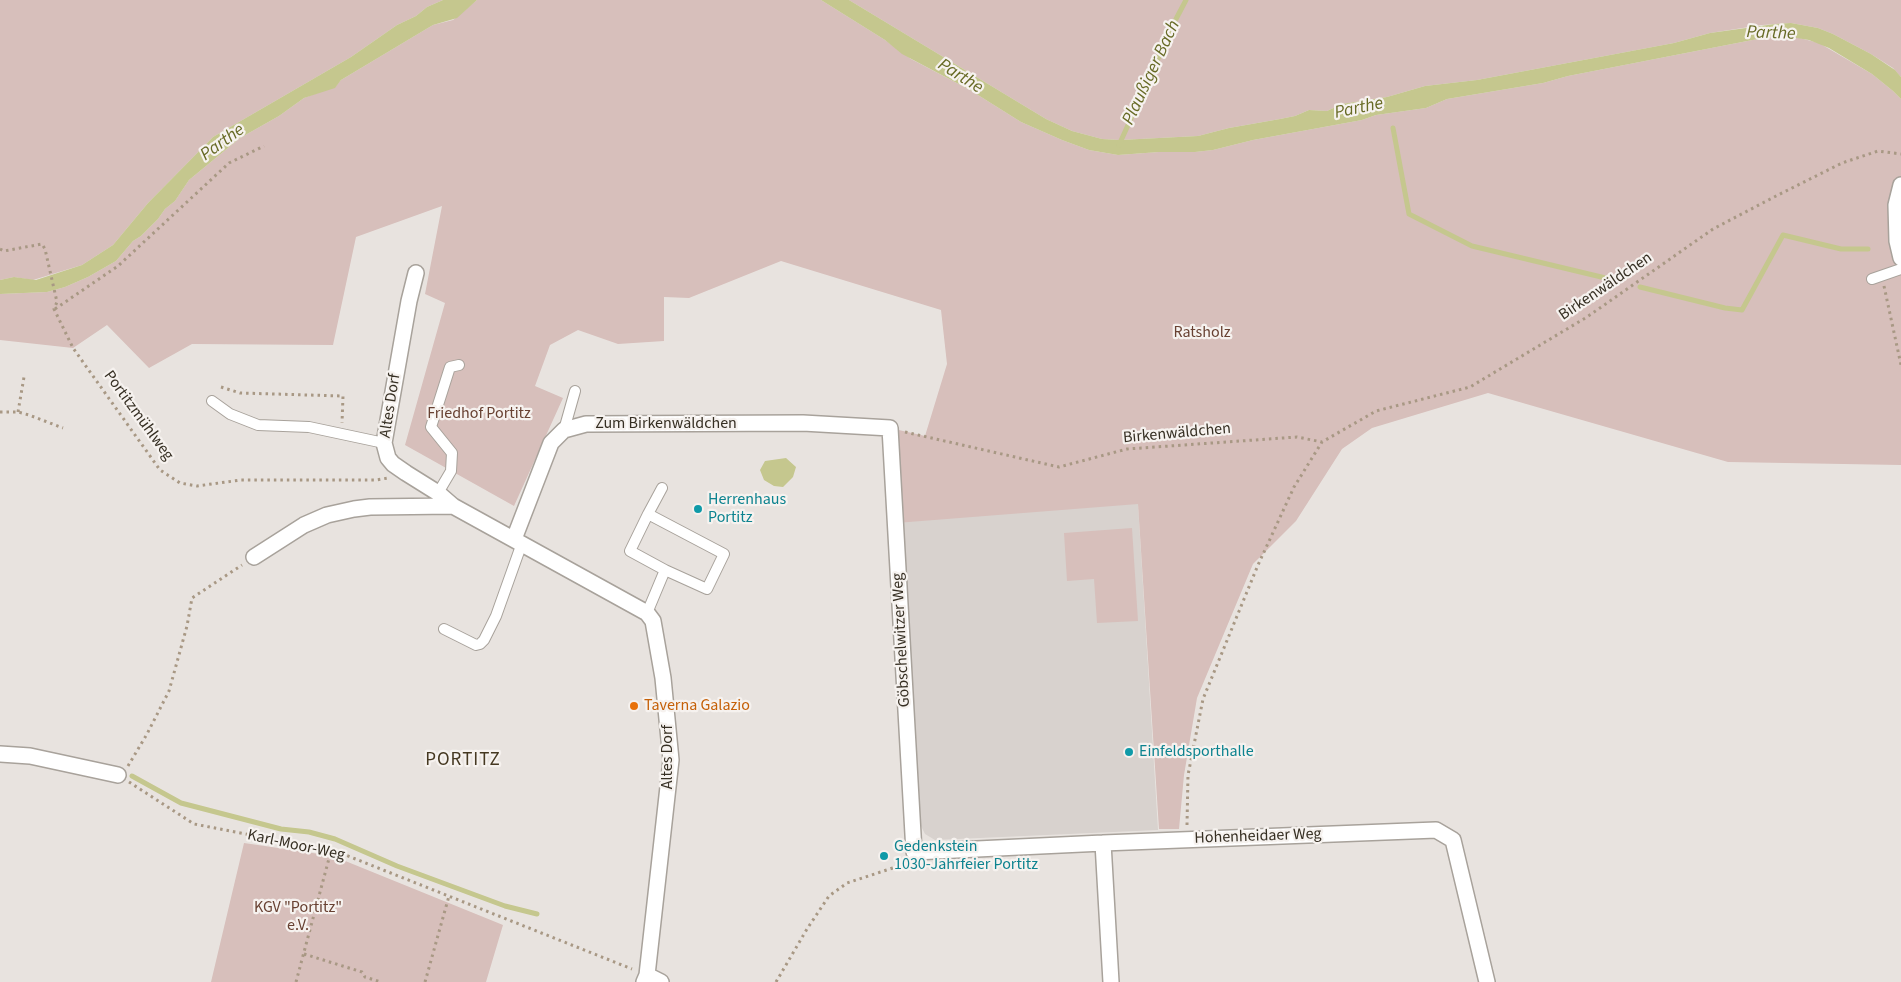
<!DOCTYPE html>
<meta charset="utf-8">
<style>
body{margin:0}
canvas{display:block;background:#e8e3df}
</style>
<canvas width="1901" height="982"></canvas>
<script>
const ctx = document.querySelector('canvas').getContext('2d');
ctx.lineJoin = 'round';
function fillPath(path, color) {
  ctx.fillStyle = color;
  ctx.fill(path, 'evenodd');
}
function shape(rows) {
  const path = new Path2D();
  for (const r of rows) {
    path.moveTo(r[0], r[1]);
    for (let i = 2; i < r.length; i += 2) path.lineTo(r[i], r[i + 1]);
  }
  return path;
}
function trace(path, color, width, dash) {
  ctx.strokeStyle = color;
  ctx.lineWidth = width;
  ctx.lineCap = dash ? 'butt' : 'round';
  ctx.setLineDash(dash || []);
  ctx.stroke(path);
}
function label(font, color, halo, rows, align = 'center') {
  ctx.font = font + ' "Source Sans 3",sans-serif';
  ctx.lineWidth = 4.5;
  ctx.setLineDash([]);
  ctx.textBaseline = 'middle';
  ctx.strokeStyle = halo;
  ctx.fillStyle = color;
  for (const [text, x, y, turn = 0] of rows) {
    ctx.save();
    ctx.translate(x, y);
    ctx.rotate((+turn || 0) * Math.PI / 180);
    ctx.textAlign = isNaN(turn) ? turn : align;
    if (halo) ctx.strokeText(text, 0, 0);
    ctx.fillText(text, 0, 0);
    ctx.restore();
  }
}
const built = shape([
 [896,435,1137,488,1158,830,935,840,925,834,920,824]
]);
const green = shape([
 [0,0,443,0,427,7,416,16,397,25,351,57,213,137,148,203,113,245,82,265,33,280,14,277,0,280],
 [477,0,821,0,885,40,911,59,970,90,1021,122,1062,140,1089,150,1118,155,1159,152,1195,152,1213,150,1253,140,1362,120,1376,115,1426,108,1447,99,1543,83,1568,76,1778,35,1788,35,1819,43,1872,74,1893,91,1901,99,1901,465,1728,462,1488,393,1372,428,1342,449,1296,521,1253,564,1197,698,1184,775,1179,829,1159,829,1138,504,896,523,890,428,925,436,947,364,941,310,781,261,689,298,664,297,664,341,618,344,578,330,550,345,535,386,563,398,514,506,405,445,445,303,425,294,442,206,356,237,333,345,192,344,149,368,107,325,73,348,0,340,0,294,47,292,65,287,88,277,116,261,133,241,141,236,158,219,165,209,175,201,189,180,240,138,279,116,304,98,336,86,341,80,433,25,453,20],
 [849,0,1901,0,1901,77,1893,68,1871,54,1833,34,1818,28,1791,23,1762,25,1710,33,1674,43,1477,80,1425,86,1387,97,1342,104,1327,111,1309,110,1295,116,1280,119,1229,128,1198,136,1120,140,1102,139,1072,131,1046,119],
 [1132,528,1138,621,1097,623,1094,579,1067,581,1064,533],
 [244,843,333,856,503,925,486,982,211,982]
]);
const water = shape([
 [443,0,477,0,457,18,433,25,341,80,335,88,304,98,279,116,240,138,189,180,175,201,165,209,158,219,141,236,133,241,116,261,88,277,65,287,47,292,0,294,0,280,14,277,36,280,82,265,113,245,148,203,213,137,351,57,397,25,416,16,427,7],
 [821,0,849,0,1046,119,1072,131,1102,139,1120,140,1198,136,1229,128,1280,119,1295,116,1309,110,1327,111,1342,104,1387,97,1425,86,1477,80,1674,43,1710,33,1775,24,1791,23,1818,28,1833,34,1871,54,1895,70,1901,77,1901,99,1893,91,1872,74,1829,48,1809,40,1778,35,1568,76,1543,83,1447,99,1426,108,1376,115,1362,120,1253,140,1213,150,1195,152,1159,152,1118,155,1089,150,1062,140,1021,122,970,90,902,54,885,40],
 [786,458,796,467,793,477,783,487,774,486,764,480,760,470,765,461]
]);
const stream = shape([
 [1393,128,1409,214,1472,246,1618,281],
 [1119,145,1176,19,1186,0],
 [1640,287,1725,308,1742,310,1783,235,1841,249,1868,249],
 [132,776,181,803,281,829,309,832,335,839,397,866,505,906,537,914]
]);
const path = shape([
 [0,249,4,251,42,244,45,249,57,302,54,309,73,348,160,470,180,483,197,486,241,480,376,480,388,478],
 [1884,286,1901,365],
 [55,309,118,266,229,163,264,146],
 [221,387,240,393,343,396,342,423],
 [0,412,18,412,29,415,63,428],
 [18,412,24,377],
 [905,432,1059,467,1127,449,1297,437,1322,442,1376,411,1470,387,1587,317,1713,229,1776,196,1842,163,1878,151,1901,154],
 [128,766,147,734,169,691,187,626,192,598,242,565],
 [129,782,194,824,338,852,632,969],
 [1187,825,1188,775,1203,699,1258,565,1294,487,1322,442],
 [304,954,362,972,365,977,381,982],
 [296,982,331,851],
 [425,982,449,896],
 [776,982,807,929,829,896,847,883,905,864]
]);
const lane = shape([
 [1872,279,1901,269],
 [212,401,230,414,258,425,309,427,384,443],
 [564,430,575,391],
 [438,493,451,471,452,453,431,427,450,367,459,365],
 [648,514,630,551,665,570],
 [647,613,665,570,707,589,724,554,648,514,662,488],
 [444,629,476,645,480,644,484,640,496,616,522,543]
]);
const street = shape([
 [1901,185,1896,205,1897,241,1901,258],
 [416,273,409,301,384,443,388,458,393,464,406,473,438,493,453,506,647,613,653,621,663,678,671,760,647,975,644,982],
 [514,539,551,443,564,430,586,424,803,423,890,428,914,852,1103,843,1436,830,1453,840,1487,982],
 [254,557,304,525,327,515,354,509,370,507,453,506],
 [0,754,30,756,118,775],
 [1103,843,1111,982],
 [647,975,661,982]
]);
const markers = [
 [698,509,5,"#0f9aa8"],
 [634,706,5,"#e8710a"],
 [1129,752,5,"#0f9aa8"],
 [884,856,5,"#0f9aa8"]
];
const streetNames = [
 ["Birkenwäldchen",1606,287,-34],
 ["Altes Dorf",391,406,-81],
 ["Portitzmühlweg",138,416,54],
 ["Zum Birkenwäldchen",666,424],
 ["Birkenwäldchen",1177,434,-5],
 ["Göbschelwitzer Weg",902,640,-93],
 ["Altes Dorf",668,757,-90],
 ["Hohenheidaer Weg",1258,837,-2],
 ["Karl-Moor-Weg",296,846,12]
];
const parkNames = [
 ["Ratsholz",1202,333],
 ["Friedhof Portitz",479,414],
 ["KGV \"Portitz\"",298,908],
 ["e.V.",298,926]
];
const cultureNames = [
 ["Herrenhaus",708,500],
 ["Portitz",708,518],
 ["Einfeldsporthalle",1139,752],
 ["Gedenkstein",894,847],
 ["1030-Jahrfeier Portitz",894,865]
];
const foodNames = [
 ["Taverna Galazio",644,706]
];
const waterNames = [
 ["Parthe",1771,34,2],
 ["Plaußiger Bach",1152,73,-65],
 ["Parthe",960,77,32],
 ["Parthe",1359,109,-12],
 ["Parthe",223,143,-36]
];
const quarterNames = [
 ["PORTITZ",463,761]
];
fillPath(built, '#d8d2ce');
fillPath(green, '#d7bfbb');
fillPath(water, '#c5c78e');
trace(stream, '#c5c78e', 5);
trace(lane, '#a8a29b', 12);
trace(street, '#a8a29b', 18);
trace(path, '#a89884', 3, [2.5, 4]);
trace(lane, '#fff', 10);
trace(street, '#fff', 15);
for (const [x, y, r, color] of markers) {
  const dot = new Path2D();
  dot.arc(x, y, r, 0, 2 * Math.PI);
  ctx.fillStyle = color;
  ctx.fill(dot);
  trace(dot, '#f6f2ef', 2);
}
label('16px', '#362f23', '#f6f2ef', streetNames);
label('16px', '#684132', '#f6f2ef', parkNames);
label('16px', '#0d838f', '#f6f2ef', cultureNames, 'left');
label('16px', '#c56008', '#f6f2ef', foodNames, 'left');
label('italic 18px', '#676a25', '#f6f2ef', waterNames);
ctx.letterSpacing = '1px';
label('19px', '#453821', '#f6f2ef', quarterNames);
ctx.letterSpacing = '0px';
</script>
